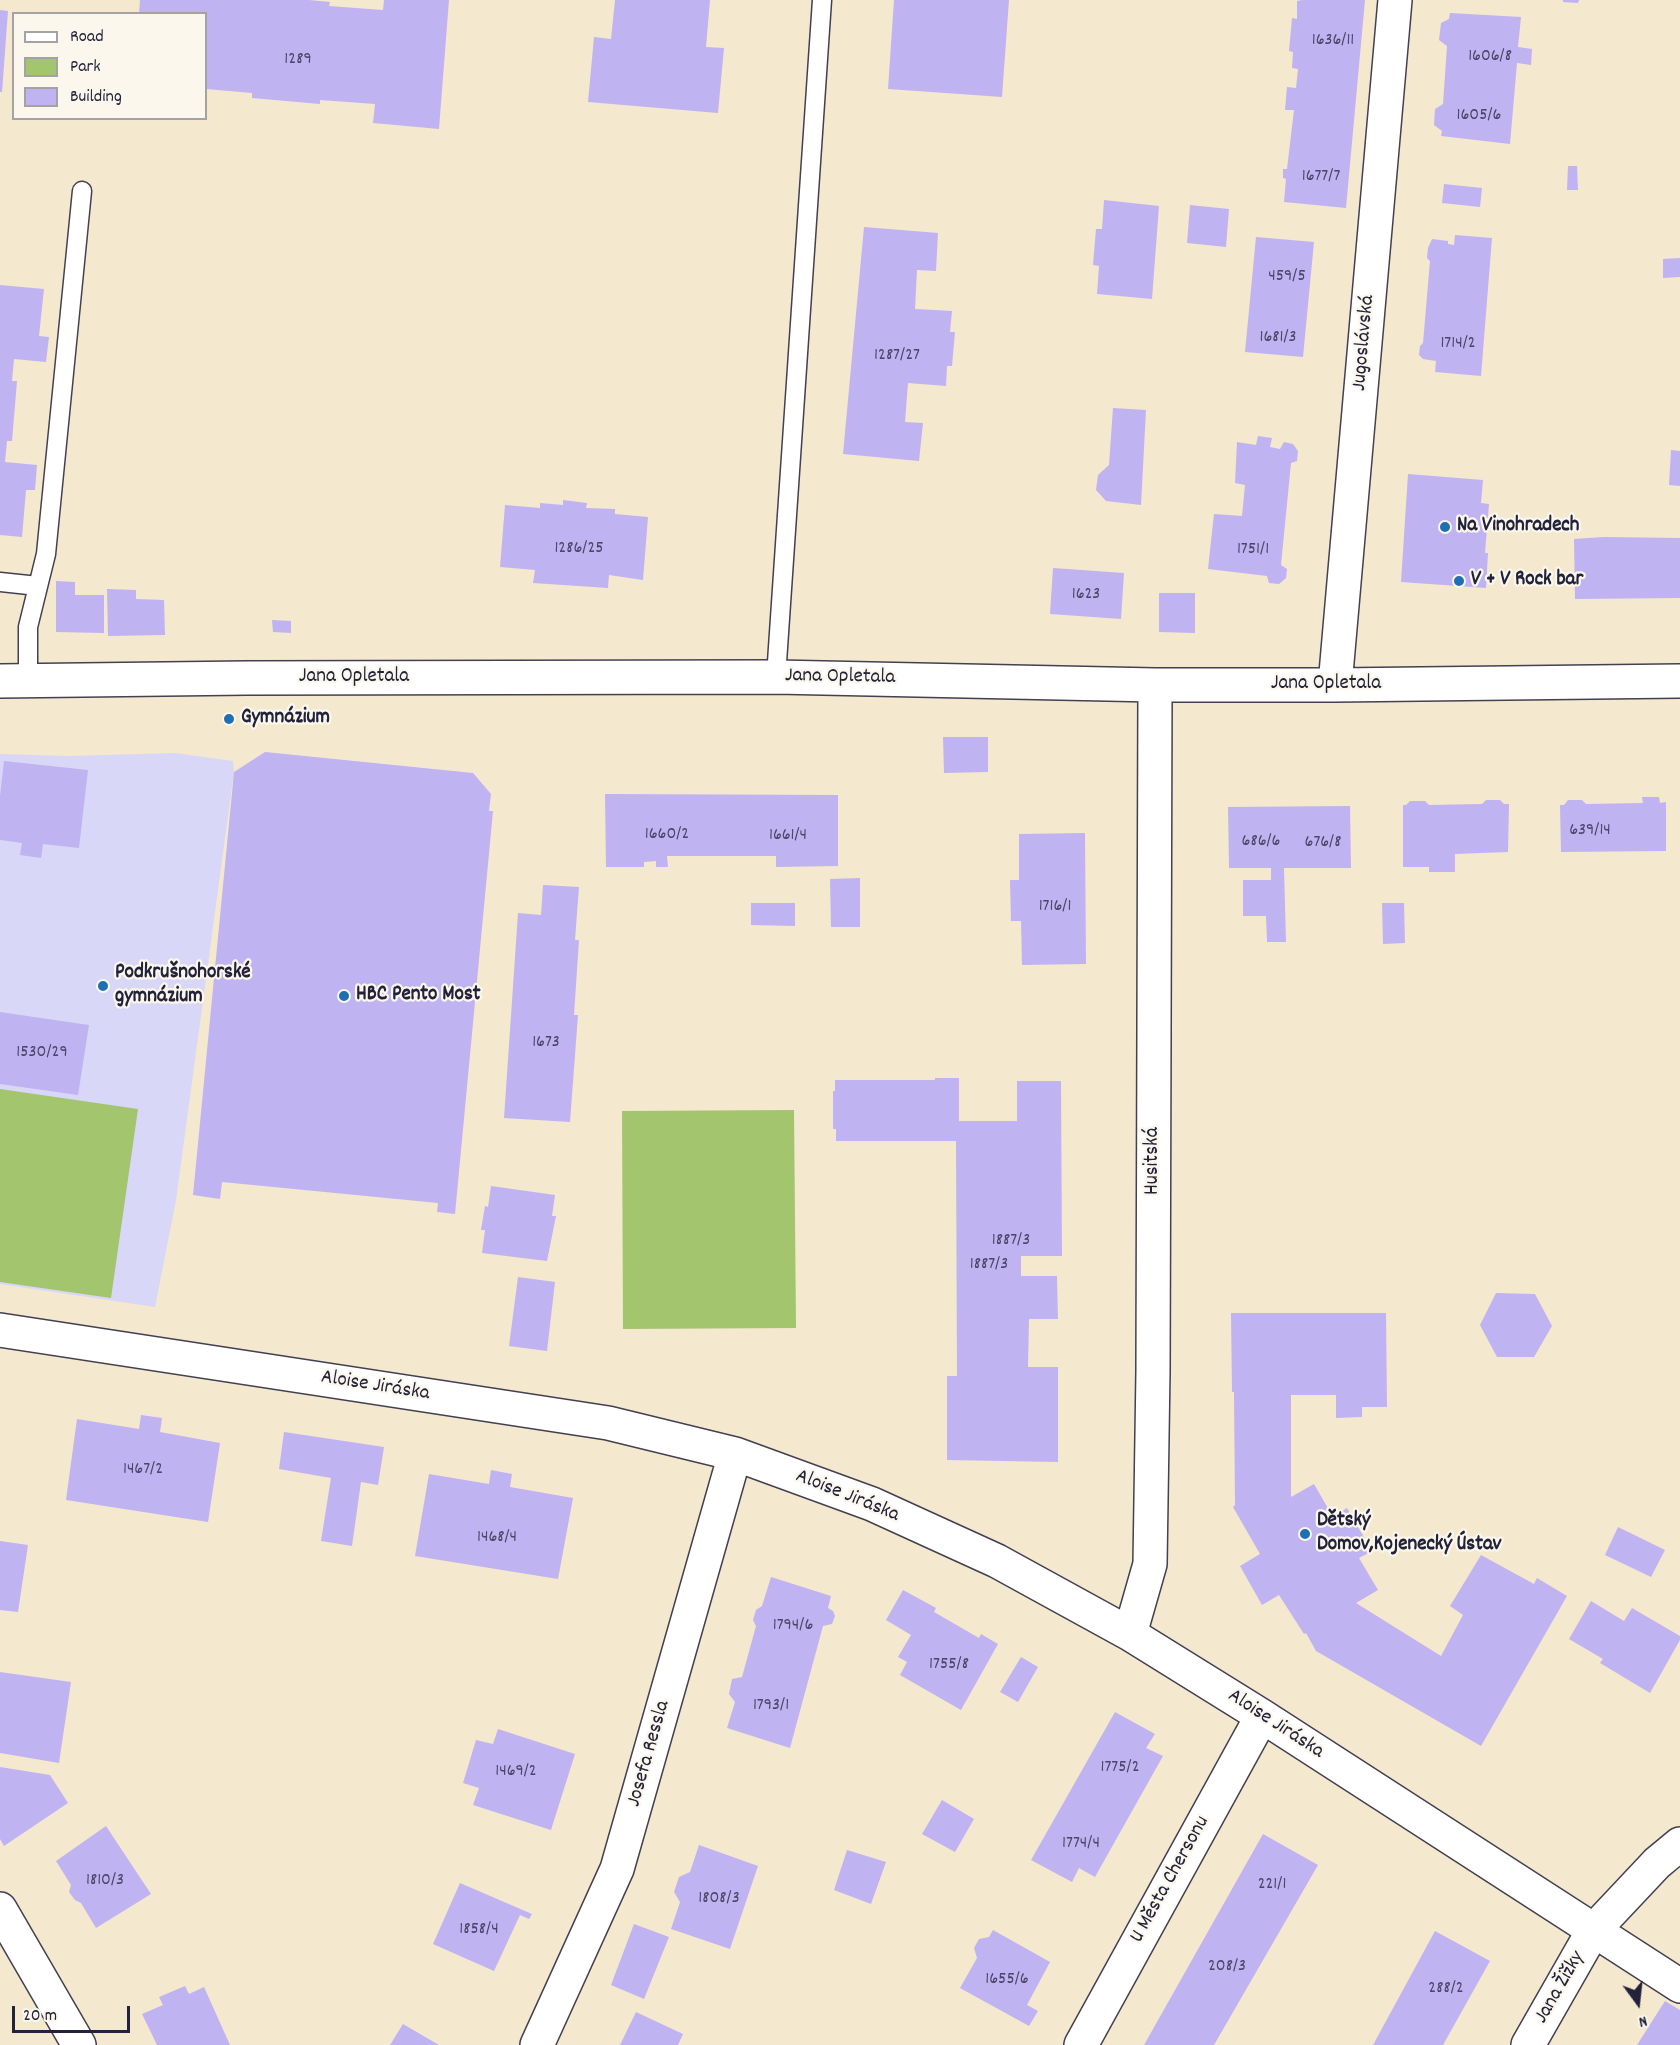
<!DOCTYPE html>
<meta charset="utf-8">
<style>
body{margin:0}
#map{position:relative;width:1680px;height:2045px;overflow:hidden;background:#f4e8cf;font-family:Dekko,sans-serif}
canvas{display:block}
.legend{position:absolute;left:12px;top:12px;width:195px;height:108px;box-sizing:border-box;background:#fbf7ec;border:2px solid #a4a2a5;margin:0;padding:8px 10px;list-style:none;font-size:18px;color:#22223b}
.legend li{display:flex;align-items:center;gap:12px;height:30px}
.legend b{width:30px;border:2px solid #a4a2a5}
.north{position:absolute;left:1608px;top:1973px;width:60px;height:60px;-webkit-text-stroke:4px #fbf7ec;paint-order:stroke;rotate:165deg;font-size:16px;font-weight:700;line-height:24px;text-align:center;color:#22223b}
.north::after{content:'';display:block;margin:auto;width:21px;height:27px;background:#22223b;clip-path:polygon(50% 0,100% 100%,50% 72%,0 100%)}
.scale{position:absolute;left:12px;top:2006px;width:118px;height:27px;box-sizing:border-box;border:3px solid #22223b;border-top:0;padding-left:8px;font-size:18px;line-height:21px;white-space:nowrap;color:#22223b;-webkit-text-stroke:4px #fbf7ec;paint-order:stroke}
</style>
<div id="map">
<canvas width="1680" height="2045"></canvas>
<ul class="legend">
<li><b style="height:8px;background:#fff"></b>Road</li>
<li><b style="height:16px;background:#a2c56e"></b>Park</li>
<li><b style="height:16px;background:#c0b3f1"></b>Building</li>
</ul>
<div class="north">N</div>
<div class="scale">20 m</div>
</div>
<script>
const ctx = document.querySelector('canvas').getContext('2d');
ctx.lineJoin = 'round';
function fillPath(path, color) {
  ctx.fillStyle = color;
  ctx.fill(path, 'evenodd');
}
function shape(rows) {
  const path = new Path2D();
  for (const r of rows) {
    path.moveTo(r[0], r[1]);
    for (let i = 2; i < r.length; i += 2) path.lineTo(r[i], r[i + 1]);
  }
  return path;
}
function trace(path, color, width, dash) {
  ctx.strokeStyle = color;
  ctx.lineWidth = width;
  ctx.lineCap = dash ? 'butt' : 'round';
  ctx.setLineDash(dash || []);
  ctx.stroke(path);
}
function label(font, color, halo, rows, align = 'center') {
  ctx.font = font + ' Dekko,sans-serif';
  ctx.lineWidth = 4.5;
  ctx.setLineDash([]);
  ctx.textBaseline = 'middle';
  ctx.strokeStyle = halo;
  ctx.fillStyle = color;
  for (const [text, x, y, turn = 0] of rows) {
    ctx.save();
    ctx.translate(x, y);
    ctx.rotate((+turn || 0) * Math.PI / 180);
    ctx.textAlign = isNaN(turn) ? turn : align;
    if (halo) ctx.strokeText(text, 0, 0);
    ctx.fillText(text, 0, 0);
    ctx.restore();
  }
}
const built = shape([
 [175,753,233,761,234,772,176,1200,155,1307,0,1284,0,754,68,756]
]);
const green = shape([
 [0,1089,138,1109,111,1298,0,1282],
 [794,1110,796,1328,623,1329,622,1111]
]);
const building = shape([
 [140,0,309,0,330,2,329,6,383,10,384,0,449,0,439,129,373,123,375,104,320,100,320,104,252,98,252,93,206,89,206,14,139,14],
 [615,0,710,0,706,47,724,48,718,113,588,102,594,37,611,39],
 [894,0,1009,0,1002,97,888,89],
 [1302,0,1365,0,1346,208,1284,202,1286,179,1283,178,1283,169,1287,169,1294,110,1285,110,1287,87,1296,88,1298,69,1292,68,1293,52,1289,51,1292,18,1297,19,1297,1],
 [1563,0,1579,0,1578,3,1563,2],
 [0,10,8,11,2,92,0,92],
 [1450,13,1521,17,1518,47,1532,49,1531,65,1517,63,1510,144,1441,136,1442,131,1434,125,1435,109,1443,104,1447,46,1439,40,1441,23,1449,19],
 [1568,166,1577,166,1578,190,1567,190],
 [1444,184,1482,188,1480,207,1442,203],
 [1104,200,1159,206,1152,299,1097,294,1099,266,1093,265,1096,229,1102,229],
 [1190,205,1229,209,1226,247,1187,243],
 [864,227,938,233,936,271,917,270,915,309,952,311,950,332,955,332,952,366,947,366,946,386,908,383,905,422,923,423,919,461,843,454],
 [1455,235,1492,238,1481,376,1435,372,1436,361,1423,359,1419,355,1420,346,1423,343,1430,261,1427,258,1428,248,1432,239,1448,241,1448,244,1454,245],
 [1256,237,1314,242,1303,357,1245,352],
 [1680,258,1680,277,1663,278,1663,259],
 [0,285,44,289,39,336,49,337,46,362,14,359,12,381,17,381,12,441,7,441,5,462,37,465,35,490,26,490,22,537,0,535],
 [1113,408,1146,410,1141,505,1106,501,1096,490,1098,475,1109,465],
 [1258,436,1272,438,1270,447,1280,449,1284,442,1293,444,1298,451,1297,461,1291,463,1281,565,1287,569,1286,578,1279,584,1269,583,1267,576,1208,569,1214,514,1242,516,1245,485,1235,483,1237,442,1256,445],
 [1671,450,1680,451,1680,486,1669,485],
 [1408,474,1483,480,1481,503,1489,504,1485,553,1488,553,1486,588,1401,582],
 [563,500,587,503,586,508,615,509,615,514,648,517,643,580,609,575,608,588,533,583,535,570,500,567,505,505,540,508,540,503,563,505],
 [1604,537,1680,538,1680,598,1575,599,1574,539],
 [1053,568,1124,573,1121,619,1050,614],
 [56,581,75,582,75,595,104,595,104,633,56,632],
 [107,589,136,590,136,599,164,600,165,635,108,636],
 [1159,593,1195,593,1195,633,1159,632],
 [272,620,291,621,291,633,273,632],
 [943,737,988,737,988,772,944,773],
 [265,752,473,773,491,794,489,811,493,811,455,1214,437,1212,438,1203,222,1182,220,1199,193,1195,234,772],
 [4,761,88,770,79,848,43,844,41,858,20,855,22,843,0,840,0,796],
 [605,794,838,795,838,866,776,867,776,856,667,856,668,867,656,867,656,861,644,862,644,867,606,867],
 [1642,797,1659,797,1660,803,1666,802,1666,851,1561,852,1560,805,1564,805,1568,800,1582,800,1586,804,1643,803],
 [1486,800,1500,800,1504,804,1509,804,1508,852,1455,854,1455,872,1429,872,1429,867,1403,867,1403,805,1406,805,1410,801,1425,801,1429,805,1482,804],
 [1350,806,1351,868,1284,868,1286,942,1267,942,1266,916,1243,916,1243,880,1271,880,1271,868,1229,868,1228,807],
 [1085,833,1086,964,1022,965,1021,921,1011,921,1010,880,1019,880,1019,834],
 [860,878,860,927,831,927,830,879],
 [543,885,579,887,575,940,579,940,574,1015,578,1015,570,1122,504,1118,518,913,541,915],
 [751,903,795,903,795,926,751,925],
 [1382,903,1404,903,1405,943,1383,944],
 [0,1012,89,1025,78,1095,0,1084],
 [935,1078,959,1078,959,1121,1017,1121,1017,1081,1061,1081,1062,1256,1021,1256,1021,1276,1057,1276,1058,1319,1029,1319,1028,1367,1058,1367,1058,1462,947,1460,947,1376,957,1376,956,1141,836,1141,836,1129,833,1129,833,1091,835,1091,835,1080,935,1080],
 [491,1186,555,1195,552,1216,556,1216,547,1261,482,1253,485,1230,481,1230,485,1206,488,1207],
 [518,1277,555,1282,547,1351,509,1346],
 [1496,1293,1535,1294,1552,1326,1534,1357,1497,1357,1480,1325],
 [1231,1313,1386,1313,1387,1407,1362,1407,1362,1417,1336,1418,1336,1395,1291,1395,1291,1497,1314,1484,1333,1517,1347,1508,1372,1551,1359,1558,1378,1590,1356,1603,1441,1656,1463,1615,1450,1606,1481,1555,1534,1584,1537,1578,1567,1596,1481,1746,1316,1651,1306,1633,1304,1634,1279,1595,1262,1605,1240,1566,1260,1554,1233,1507,1235,1505,1234,1392,1232,1392],
 [141,1415,162,1418,160,1432,220,1443,208,1522,66,1500,77,1419,139,1429],
 [284,1432,384,1447,378,1485,361,1482,352,1546,321,1541,331,1478,279,1469],
 [491,1470,512,1474,510,1487,573,1498,558,1579,415,1556,429,1474,489,1484],
 [1618,1527,1665,1550,1651,1577,1605,1555],
 [0,1541,28,1545,18,1612,0,1610],
 [771,1577,831,1596,828,1608,833,1611,835,1616,832,1624,823,1626,790,1748,727,1728,735,1702,729,1694,732,1679,742,1677,756,1626,753,1620,756,1610,762,1606],
 [903,1590,936,1608,934,1612,979,1638,981,1634,998,1644,961,1710,900,1675,907,1662,898,1657,911,1635,886,1620],
 [1591,1601,1624,1621,1632,1608,1680,1636,1680,1640,1650,1693,1600,1663,1603,1659,1569,1639],
 [1021,1657,1038,1667,1018,1702,1000,1692],
 [0,1672,71,1682,59,1763,0,1753],
 [1115,1712,1155,1734,1146,1748,1163,1756,1095,1877,1079,1868,1072,1882,1031,1860],
 [498,1729,575,1754,551,1830,473,1805,479,1788,463,1783,476,1740,493,1744],
 [0,1767,50,1775,68,1803,4,1846,0,1839],
 [942,1800,974,1819,955,1852,922,1834],
 [106,1826,151,1894,96,1928,81,1903,75,1900,69,1892,71,1885,56,1861],
 [1263,1834,1318,1865,1214,2045,1144,2045],
 [699,1845,758,1866,730,1949,671,1929,680,1902,674,1892,679,1877,690,1872],
 [847,1850,886,1862,871,1904,834,1890],
 [460,1883,532,1914,529,1919,520,1915,494,1971,433,1944],
 [634,1924,669,1937,644,1999,611,1985],
 [993,1930,1050,1962,1027,2005,1038,2011,1029,2026,960,1988,977,1958,974,1948,979,1939,989,1937],
 [1435,1931,1490,1961,1443,2045,1373,2045],
 [185,1986,189,1994,204,1987,230,2045,157,2045,142,2014,163,2005,159,1997],
 [1665,2001,1680,2010,1680,2045,1637,2045],
 [636,2012,683,2034,678,2045,620,2045],
 [403,2024,439,2045,390,2045]
]);
const lane = shape([
 [0,582,38,586],
 [776,677,822,0],
 [28,681,28,627,46,554,82,191]
]);
const street = shape([
 [0,681,247,678,776,677,1155,685,1335,685,1680,681],
 [1335,685,1395,0],
 [0,1330,608,1423,735,1454,872,1504,997,1561,1130,1634,1262,1716,1680,1986],
 [1130,1634,1150,1564,1153,1371,1155,685],
 [0,1909,79,2045],
 [537,2045,617,1869,735,1454],
 [1081,2045,1262,1716],
 [1528,2045,1593,1931,1657,1863,1680,1844]
]);
const markers = [
 [1445,527,6,"#1f6fb2"],
 [1459,581,6,"#1f6fb2"],
 [229,719,6,"#1f6fb2"],
 [103,986,6,"#1f6fb2"],
 [344,996,6,"#1f6fb2"],
 [1305,1534,6,"#1f6fb2"]
];
const numberNames = [
 ["1636/11",1333,42],
 ["1606/8",1490,58],
 ["1289",298,61],
 ["1605/6",1479,117],
 ["1677/7",1321,178],
 ["459/5",1287,278],
 ["1681/3",1278,339],
 ["1714/2",1458,345],
 ["1287/27",897,357],
 ["1286/25",579,550],
 ["1751/1",1253,551],
 ["1623",1086,596],
 ["639/14",1590,832],
 ["1660/2",667,836],
 ["1661/4",788,837],
 ["686/6",1261,843],
 ["676/8",1323,844],
 ["1716/1",1055,908],
 ["1673",546,1044],
 ["1530/29",42,1054],
 ["1887/3",1011,1242],
 ["1887/3",989,1266],
 ["1467/2",143,1471],
 ["1468/4",497,1539],
 ["1794/6",793,1627],
 ["1755/8",949,1666],
 ["1793/1",771,1707],
 ["1775/2",1120,1769],
 ["1469/2",516,1773],
 ["1774/4",1081,1845],
 ["1810/3",105,1882],
 ["221/1",1272,1886],
 ["1808/3",719,1900],
 ["1858/4",479,1931],
 ["208/3",1227,1968],
 ["1655/6",1007,1981],
 ["288/2",1446,1990]
];
const streetNames = [
 ["Jugoslávská",1365,343,-85],
 ["Jana Opletala",354,678],
 ["Jana Opletala",840,678,1],
 ["Jana Opletala",1326,685],
 ["Husitská",1154,1161,-90],
 ["Aloise Jiráska",375,1387,9],
 ["Aloise Jiráska",847,1497,22],
 ["Aloise Jiráska",1275,1725,33],
 ["Josefa Ressla",650,1754,-74],
 ["U Města Chersonu",1171,1880,-61],
 ["Jana Žižky",1561,1988,-60]
];
const poiNames = [
 ["Na Vinohradech",1457,527],
 ["V + V Rock bar",1471,581],
 ["Gymnázium",241,719],
 ["Podkrušnohorské",115,974],
 ["gymnázium",115,998],
 ["HBC Pento Most",356,996],
 ["Dětský",1317,1522],
 ["Domov,Kojenecký Ústav",1317,1546]
];
fillPath(built, '#d8d7f8');
fillPath(green, '#a2c56e');
fillPath(building, '#c0b3f1');
trace(lane, '#424051', 21);
trace(street, '#424051', 36);
trace(lane, '#fff', 18);
trace(street, '#fff', 33);
for (const [x, y, r, color] of markers) {
  const dot = new Path2D();
  dot.arc(x, y, r, 0, 2 * Math.PI);
  ctx.fillStyle = color;
  ctx.fill(dot);
  trace(dot, '#fbf7ec', 2);
}
label('18px', '#4a4668', null, numberNames);
label('21px', '#22223b', '#fbf7ec', streetNames);
label('bold 21px', '#22223b', '#fbf7ec', poiNames, 'left');
</script>
